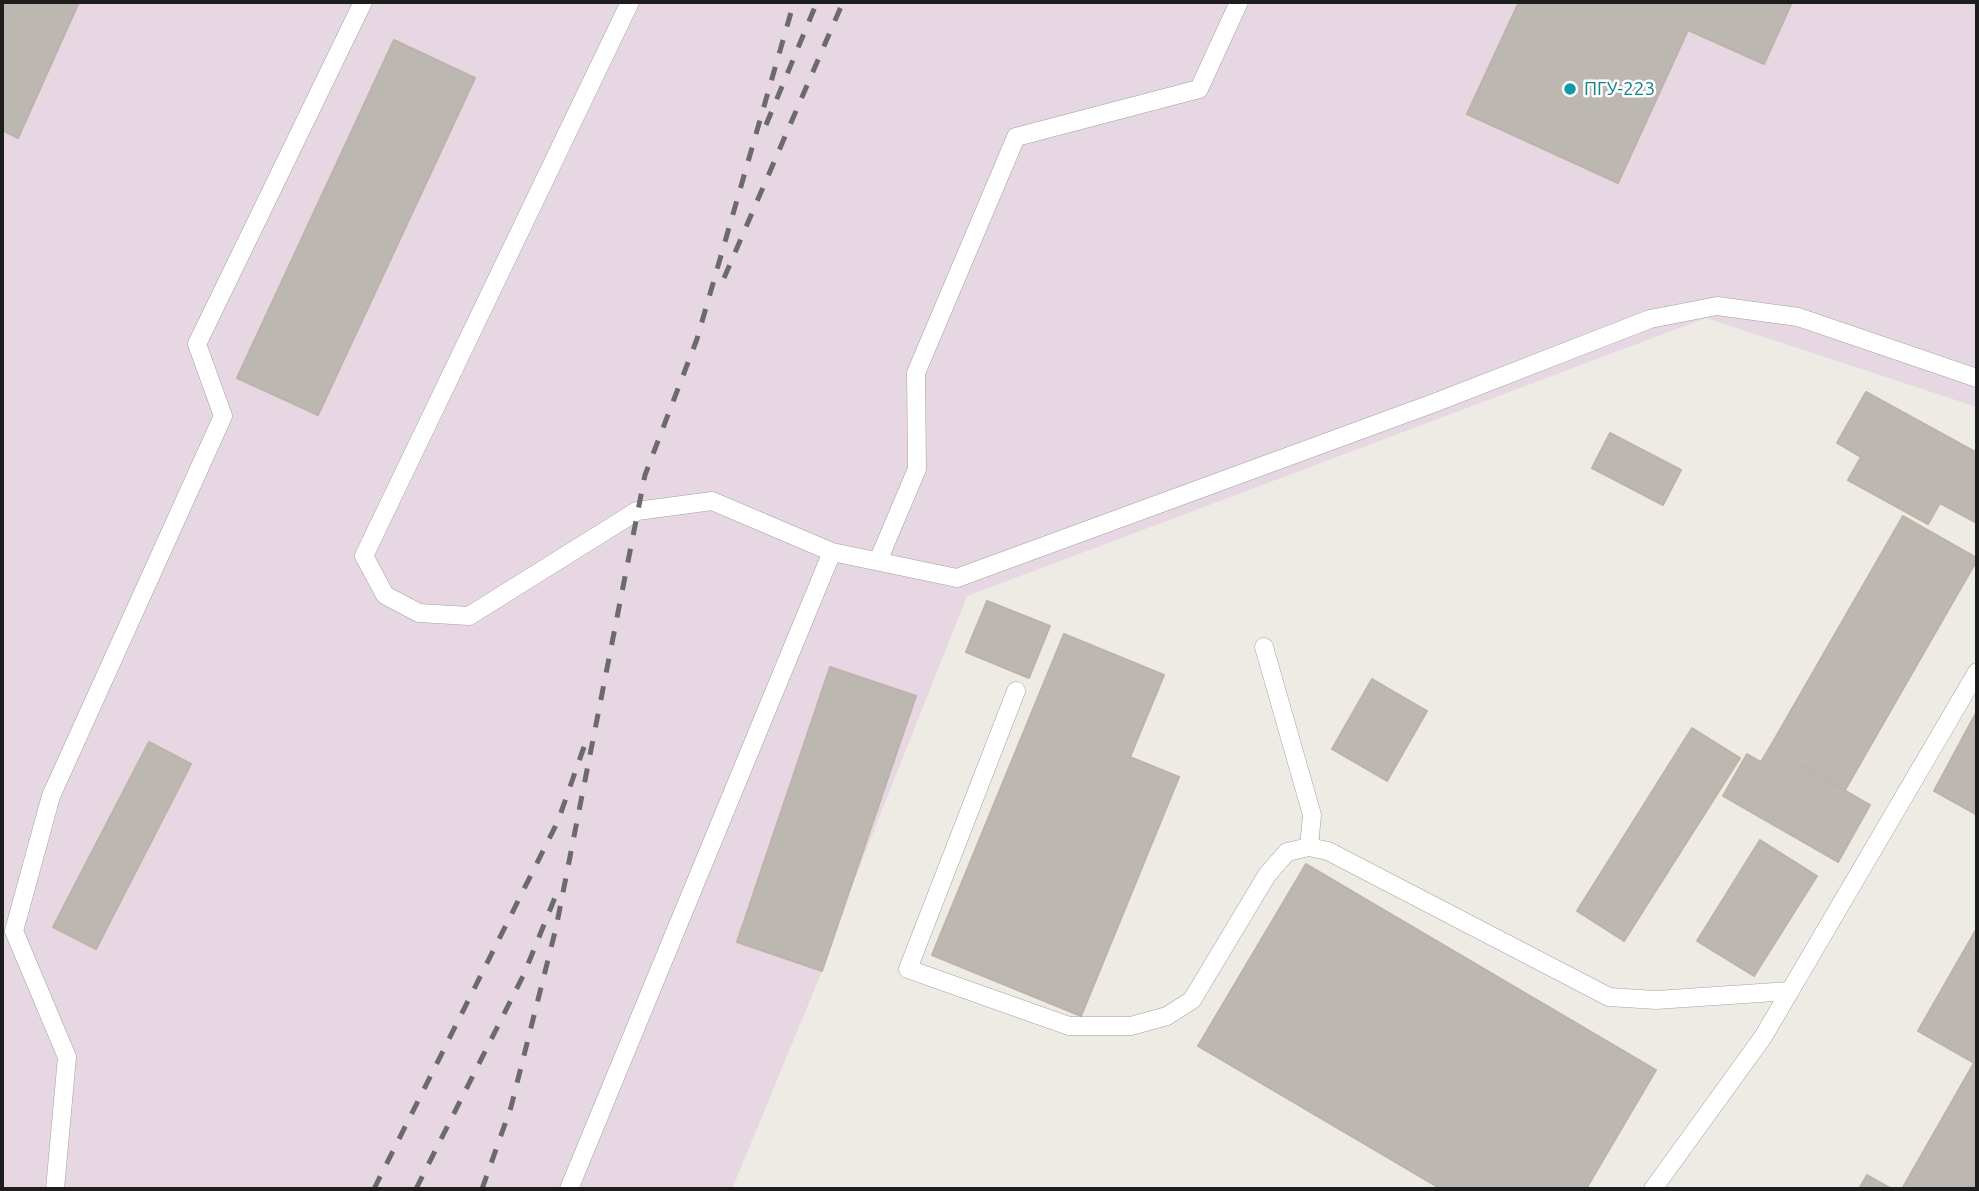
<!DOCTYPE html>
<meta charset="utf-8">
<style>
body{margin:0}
#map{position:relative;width:1979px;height:1191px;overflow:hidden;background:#edebe4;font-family:Ubuntu,sans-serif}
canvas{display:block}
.frame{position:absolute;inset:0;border:4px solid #1d1d1d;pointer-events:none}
</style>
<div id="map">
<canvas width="1979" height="1191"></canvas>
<div class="frame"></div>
</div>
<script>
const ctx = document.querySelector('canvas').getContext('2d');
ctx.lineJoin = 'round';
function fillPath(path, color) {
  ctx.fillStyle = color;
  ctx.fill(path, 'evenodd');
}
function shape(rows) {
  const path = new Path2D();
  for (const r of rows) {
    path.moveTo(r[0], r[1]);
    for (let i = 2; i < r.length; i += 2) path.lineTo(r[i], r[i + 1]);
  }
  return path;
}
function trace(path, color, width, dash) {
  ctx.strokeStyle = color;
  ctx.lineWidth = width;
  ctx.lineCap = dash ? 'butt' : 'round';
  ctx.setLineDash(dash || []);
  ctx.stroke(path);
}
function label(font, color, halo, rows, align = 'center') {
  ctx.font = font + ' Ubuntu,sans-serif';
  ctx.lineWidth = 5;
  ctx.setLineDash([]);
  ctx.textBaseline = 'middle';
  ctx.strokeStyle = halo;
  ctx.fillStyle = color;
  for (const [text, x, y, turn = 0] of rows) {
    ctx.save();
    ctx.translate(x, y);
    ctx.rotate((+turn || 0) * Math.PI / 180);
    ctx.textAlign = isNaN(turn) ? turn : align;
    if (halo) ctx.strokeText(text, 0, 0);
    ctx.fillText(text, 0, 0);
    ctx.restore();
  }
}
const industrial = shape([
 [2,2,1977,2,1977,407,1706,318,967,596,844,906,822,971,732,1189,2,1189]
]);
const building = shape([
 [2,2,79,2,18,138,2,130,2,2],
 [1519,2,1792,2,1764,64,1688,30,1618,183,1467,114,1519,2],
 [394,40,475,78,318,415,237,378,394,40],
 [1866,392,1977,453,1977,523,1940,503,1928,524,1848,480,1861,457,1837,443,1866,392],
 [1610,433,1681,470,1663,505,1592,468,1610,433],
 [1903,516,1977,558,1977,560,1845,790,1770,747,1903,516],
 [987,601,1050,626,1029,678,966,652,987,601],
 [1064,634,1164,675,1130,757,1179,777,1081,1016,932,955,1064,634],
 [830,667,916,696,822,971,737,942,830,667],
 [1372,679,1427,711,1387,781,1332,749,1372,679],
 [1977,711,1977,815,1934,791,1977,711],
 [1692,728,1740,758,1624,941,1577,911,1692,728],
 [149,742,191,764,96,949,53,927,149,742],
 [1770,747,1870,805,1838,862,1723,796,1747,754,1761,762,1770,747],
 [1760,840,1817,876,1754,976,1697,941,1760,840],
 [1306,864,1656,1070,1586,1189,1441,1189,1198,1046,1306,864],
 [1977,928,1977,1189,1902,1189,1974,1063,1918,1031,1977,928],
 [1867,1175,1892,1189,1859,1189,1867,1175]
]);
const service = shape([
 [630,2,364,556,385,595,419,613,469,616,637,511,712,501,832,552,957,578,1434,403,1650,319,1717,306,1798,317,1977,378],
 [878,561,917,469,916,373,1016,137,1199,89,1239,2],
 [1264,647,1312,815,1309,847],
 [1016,691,908,969,1069,1026,1131,1026,1167,1016,1192,1000,1267,875,1287,852,1309,847,1328,851,1609,997,1656,1000,1790,991],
 [55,1189,67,1057,14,931,51,796,223,416,197,344,363,2],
 [569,1189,832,552],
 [1653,1189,1763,1037,1977,672]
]);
const rail = shape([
 [766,125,817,2],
 [724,278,843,2],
 [374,1189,558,821,585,744],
 [416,1189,524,974,556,895],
 [482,1189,511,1107,556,928,645,475,697,339,794,2]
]);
const markers = [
 [1570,89,7,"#0f9aa8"]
];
const cultureNames = [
 ["ПГУ-223",1584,89]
];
fillPath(industrial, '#e6d7e2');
fillPath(building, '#bdb7b2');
trace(building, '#bdb3a8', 2);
trace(service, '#a1a1a1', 19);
trace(service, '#fff', 18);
trace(rail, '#6b6b6b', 5, [14, 14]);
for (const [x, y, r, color] of markers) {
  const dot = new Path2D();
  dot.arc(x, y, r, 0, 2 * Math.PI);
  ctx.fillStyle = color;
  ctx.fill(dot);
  trace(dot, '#fff', 2.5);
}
label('19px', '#0d838f', '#fff', cultureNames, 'left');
</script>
